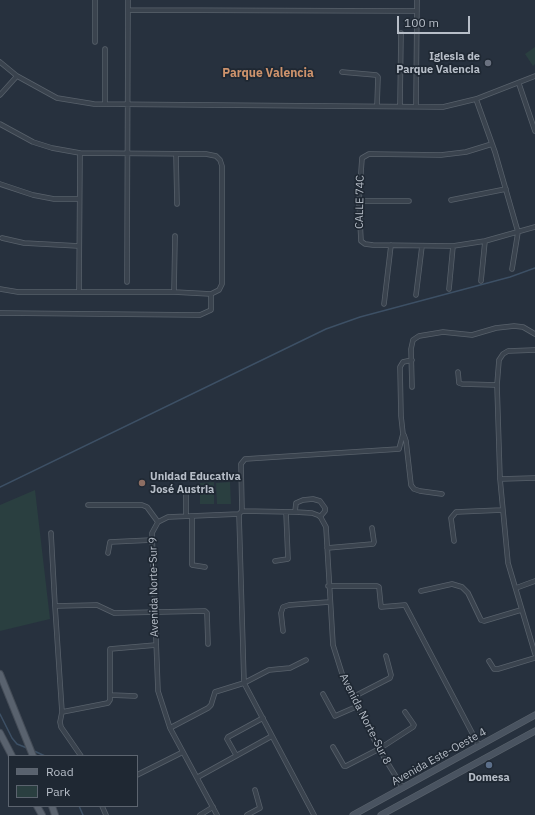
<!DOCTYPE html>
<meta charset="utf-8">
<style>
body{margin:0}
#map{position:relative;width:535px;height:815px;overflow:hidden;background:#27313e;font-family:"IBM Plex Sans",sans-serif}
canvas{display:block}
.legend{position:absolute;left:8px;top:755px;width:130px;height:52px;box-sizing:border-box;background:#1f2833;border:1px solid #5c646f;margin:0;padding:5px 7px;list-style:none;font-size:12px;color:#b7bec8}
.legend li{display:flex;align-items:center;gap:8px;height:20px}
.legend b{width:20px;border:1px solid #5c646f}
.scale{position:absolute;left:397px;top:16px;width:73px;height:18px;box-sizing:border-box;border:2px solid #b7bec8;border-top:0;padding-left:5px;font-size:12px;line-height:14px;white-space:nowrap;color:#b7bec8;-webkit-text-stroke:3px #1f2833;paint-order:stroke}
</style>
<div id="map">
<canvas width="535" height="815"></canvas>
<ul class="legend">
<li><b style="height:5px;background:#59626e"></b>Road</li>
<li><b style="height:11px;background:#2a3f40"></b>Park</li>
</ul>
<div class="scale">100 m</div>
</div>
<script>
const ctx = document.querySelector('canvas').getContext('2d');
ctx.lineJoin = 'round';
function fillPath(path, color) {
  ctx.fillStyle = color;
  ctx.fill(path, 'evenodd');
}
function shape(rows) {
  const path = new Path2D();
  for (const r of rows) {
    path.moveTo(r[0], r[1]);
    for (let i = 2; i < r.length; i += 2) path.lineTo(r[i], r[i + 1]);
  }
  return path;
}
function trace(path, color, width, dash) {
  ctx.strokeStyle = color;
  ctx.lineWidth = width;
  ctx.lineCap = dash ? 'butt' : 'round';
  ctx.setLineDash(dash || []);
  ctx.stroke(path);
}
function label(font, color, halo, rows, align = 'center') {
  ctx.font = font + ' "IBM Plex Sans",sans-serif';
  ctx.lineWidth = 3.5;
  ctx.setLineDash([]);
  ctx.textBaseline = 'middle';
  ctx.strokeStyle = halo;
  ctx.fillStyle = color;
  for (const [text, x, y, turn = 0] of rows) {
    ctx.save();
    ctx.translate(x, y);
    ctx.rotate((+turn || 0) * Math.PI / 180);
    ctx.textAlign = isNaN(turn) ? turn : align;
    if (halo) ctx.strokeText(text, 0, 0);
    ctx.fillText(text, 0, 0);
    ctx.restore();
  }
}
const green = shape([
 [535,47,535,64,533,66,525,54],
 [214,482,214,504,200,504,200,483],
 [230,482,231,504,217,504,216,483],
 [35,490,50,619,0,631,0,505]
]);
const stream = shape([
 [0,487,326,329,360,317,510,277,535,268],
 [0,714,12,738,17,744,27,748],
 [32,750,45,756],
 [79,806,83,815]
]);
const minor = shape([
 [128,10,417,11],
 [95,42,95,0],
 [0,62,17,76,57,98,94,104,443,107,476,99,535,76],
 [342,72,376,75,378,77,377,106],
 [519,84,535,131],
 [0,95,17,76],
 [476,99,495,152,518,232,512,269],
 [105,104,105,49],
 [400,106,401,33],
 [416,106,417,0],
 [0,124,33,142,52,148,80,153,79,292],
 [492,144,466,152,441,155,369,154,362,158,359,201,361,241,365,244,373,245,453,246,485,241,535,227],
 [176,154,177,204],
 [0,184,33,195,54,199,78,199],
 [451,200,506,189],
 [359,201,409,201],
 [2,238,24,243,79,246],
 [481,281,485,241],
 [127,282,128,0],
 [0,289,18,292,174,292,211,294,219,290,222,284,222,166,220,160,216,156,206,154,80,153],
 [449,289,453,246],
 [174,292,175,236],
 [416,295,422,246],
 [384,304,391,245],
 [0,313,200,315,211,310,211,294],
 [535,350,508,351,503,354,499,360,497,385,500,479,508,563,535,654],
 [458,372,459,383,462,384,497,385],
 [412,387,411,349,413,340,419,336,443,332,472,335,496,328,514,326,523,327,535,334],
 [404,435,406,441,411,485,414,489,420,491,442,494],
 [500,479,535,478],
 [186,494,186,516],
 [88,505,142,505,147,507,158,522],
 [242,511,241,464,245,459,399,449,403,434,401,416,400,367,403,362,412,360],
 [295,512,296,503,303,500,313,499,320,501,325,508,325,511,320,517],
 [239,514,244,683,269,670,290,668,306,660],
 [192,516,192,565,205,567],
 [51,533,55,606],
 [454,541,451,518,456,512,502,510],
 [327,548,373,544,374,542,372,528],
 [108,553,110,542,152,540],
 [275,561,288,559,286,512],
 [328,586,377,586,379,587,381,607,405,605,479,746],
 [516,588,535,581],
 [421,591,452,584,462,587,468,593,481,620,484,621,521,610],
 [283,631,281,613,283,607,289,605,329,602],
 [489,661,494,669,498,669,535,658],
 [323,694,335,716,358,706],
 [110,695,135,696],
 [353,697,390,678,391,675,386,656],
 [62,712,108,703,110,700,110,649,156,645],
 [170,728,208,708,211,705,215,692,244,683,314,815],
 [333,747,344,766,346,766,379,749,413,727,414,725,405,712],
 [236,755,227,739,228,737,263,718],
 [81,756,61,727,60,722,62,712,55,606,97,605,114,613,205,611,207,613,208,644],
 [137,775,183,752],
 [198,777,272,736],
 [102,806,106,815],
 [200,815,213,807],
 [217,815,170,728,158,691,152,533,158,522,168,517,239,514,242,511,295,512,312,513,320,516,326,527,333,645,344,680,379,749,403,788],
 [247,815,260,808,255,790]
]);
const secondary = shape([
 [353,815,535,715],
 [381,815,535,731]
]);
const primary = shape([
 [0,674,33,756],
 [0,733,12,756],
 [37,806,42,815],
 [52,806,55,815]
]);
const markers = [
 [488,63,4,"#6b7280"],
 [142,483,4,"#8d6e63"],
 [489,765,4,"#5c6f8a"]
];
const poiNames = [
 ["Iglesia de",480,57],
 ["Parque Valencia",480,70],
 ["Unidad Educativa",150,477,"left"],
 ["José Austria",150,490,"left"],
 ["Domesa",489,778,"center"]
];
const streetNames = [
 ["CALLE 74C",360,202,-89],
 ["Avenida Norte-Sur 9",154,587,-91],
 ["Avenida Norte-Sur 8",365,719,63],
 ["Avenida Este-Oeste 4",439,757,-29]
];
const neighbourhoodNames = [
 ["Parque Valencia",268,74]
];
fillPath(green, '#2a3f40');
trace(stream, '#3d5065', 1.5);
trace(minor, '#58616b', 5.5);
trace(secondary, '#58616b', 7);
trace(primary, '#444c57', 8);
trace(minor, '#3a434e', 4);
trace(secondary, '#495360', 5.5);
trace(primary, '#59626e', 6);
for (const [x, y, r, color] of markers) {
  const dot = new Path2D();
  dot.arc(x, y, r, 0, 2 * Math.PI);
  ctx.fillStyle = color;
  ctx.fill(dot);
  trace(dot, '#1f2833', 1.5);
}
label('bold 11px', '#b7bec8', '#1f2833', poiNames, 'right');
label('11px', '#b7bec8', '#1f2833', streetNames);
label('bold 12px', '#ce936c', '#1f2833', neighbourhoodNames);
</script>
